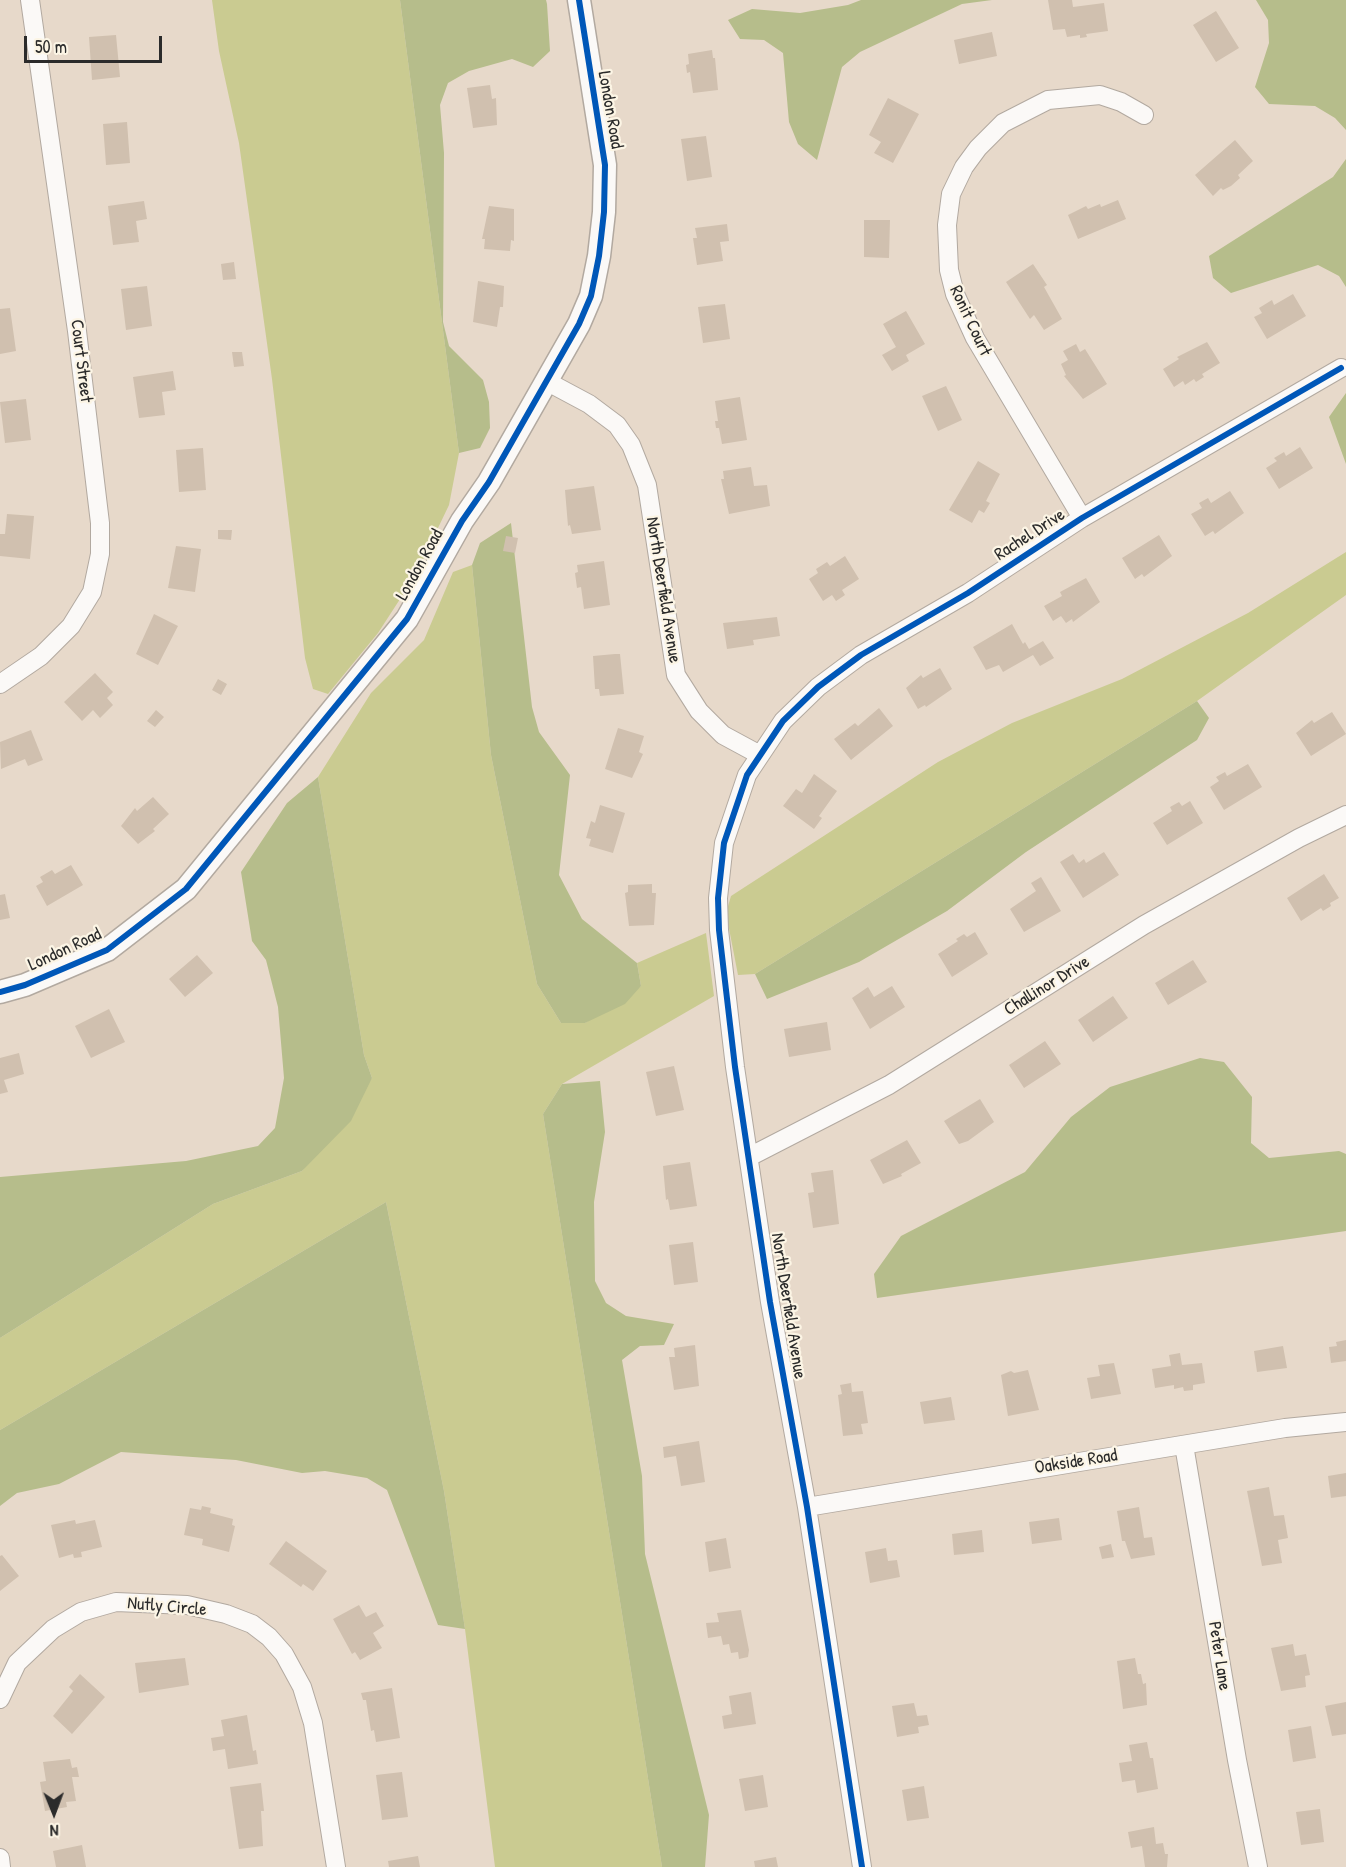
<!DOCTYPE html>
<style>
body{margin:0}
#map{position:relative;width:1346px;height:1867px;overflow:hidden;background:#e7d9ca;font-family:"Patrick Hand",sans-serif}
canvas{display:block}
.north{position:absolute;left:24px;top:1783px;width:60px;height:60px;-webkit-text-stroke:4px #fcf5e5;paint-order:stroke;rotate:179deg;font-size:16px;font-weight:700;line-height:24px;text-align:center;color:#2b2b2b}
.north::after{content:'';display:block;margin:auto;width:21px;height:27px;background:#2b2b2b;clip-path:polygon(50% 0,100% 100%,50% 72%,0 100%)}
.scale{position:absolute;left:24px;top:36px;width:138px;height:27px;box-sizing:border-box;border:3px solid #2b2b2b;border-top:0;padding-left:8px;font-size:18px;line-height:21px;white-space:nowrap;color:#2b2b2b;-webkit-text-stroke:4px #fcf5e5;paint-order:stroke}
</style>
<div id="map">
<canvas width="1346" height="1867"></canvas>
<div class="north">N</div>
<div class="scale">50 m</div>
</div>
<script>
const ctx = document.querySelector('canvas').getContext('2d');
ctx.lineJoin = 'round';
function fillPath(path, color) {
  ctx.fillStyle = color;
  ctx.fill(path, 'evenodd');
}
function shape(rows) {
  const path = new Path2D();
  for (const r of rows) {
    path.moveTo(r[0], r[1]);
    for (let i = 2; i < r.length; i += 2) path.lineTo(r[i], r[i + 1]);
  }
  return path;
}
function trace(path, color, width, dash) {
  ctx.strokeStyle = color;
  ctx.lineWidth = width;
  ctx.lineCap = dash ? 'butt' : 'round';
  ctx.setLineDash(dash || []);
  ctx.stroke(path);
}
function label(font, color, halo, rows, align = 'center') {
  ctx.font = font + ' "Patrick Hand",sans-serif';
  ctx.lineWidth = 4.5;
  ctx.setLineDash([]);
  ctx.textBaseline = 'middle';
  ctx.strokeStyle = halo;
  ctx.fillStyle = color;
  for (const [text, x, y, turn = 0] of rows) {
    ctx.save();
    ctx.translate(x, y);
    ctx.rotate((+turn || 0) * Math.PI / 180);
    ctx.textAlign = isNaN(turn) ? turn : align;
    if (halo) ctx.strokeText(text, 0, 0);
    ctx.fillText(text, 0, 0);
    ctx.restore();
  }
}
const green = shape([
 [212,0,400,0,459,453,449,505,415,576,378,633,328,694,313,689,305,658,272,379,239,143,219,51],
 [1346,552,1346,595,1197,701,755,974,738,975,726,913,731,896,938,762,1012,723,1122,679,1248,613],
 [472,565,491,755,537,984,561,1023,585,1023,641,986,637,963,706,933,714,996,562,1084,543,1114,662,1867,495,1867,465,1629,444,1491,386,1202,0,1430,0,1338,213,1204,302,1171,372,1078,364,1055,318,777,371,693,424,640,453,572]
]);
const forest = shape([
 [400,0,546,0,547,4,550,51,533,67,512,59,469,71,448,83,440,105,444,153,443,322,449,346,483,380,489,402,490,428,480,448,459,453],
 [861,0,992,0,962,4,860,52,842,67,817,160,798,144,789,122,783,53,764,40,740,39,728,20,752,9,800,13,848,5],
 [1256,0,1346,0,1346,130,1335,118,1315,106,1269,104,1255,87,1269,43,1268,20],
 [1346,159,1346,287,1339,276,1318,265,1231,293,1213,278,1209,256,1333,177],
 [1346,393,1346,464,1329,417],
 [511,523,532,707,539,732,570,775,559,875,582,919,637,963,641,986,625,1004,585,1023,561,1023,537,984,491,755,472,565,480,543],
 [1197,701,1209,718,1197,740,1026,852,947,911,859,962,767,999,755,974],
 [318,777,364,1055,372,1078,351,1121,302,1171,213,1204,0,1338,0,1177,186,1161,258,1146,275,1128,284,1078,278,1007,266,960,252,941,241,872,287,803],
 [1200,1058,1224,1062,1252,1097,1251,1143,1269,1158,1339,1151,1346,1154,1346,1231,877,1298,874,1274,901,1236,1025,1172,1071,1117,1110,1087],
 [600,1081,605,1132,594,1202,595,1281,606,1303,626,1316,674,1324,664,1345,640,1346,622,1360,642,1476,645,1554,709,1815,705,1867,662,1867,543,1114,562,1084],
 [386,1202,444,1491,465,1629,438,1625,387,1490,367,1478,325,1471,302,1473,236,1460,121,1452,59,1484,17,1493,0,1506,0,1430]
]);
const building = shape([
 [1048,0,1072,0,1073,7,1104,3,1108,31,1086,34,1087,37,1080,38,1080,35,1067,37,1065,29,1053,30],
 [1216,11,1239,48,1216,62,1193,25],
 [992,32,997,56,959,64,954,40],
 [116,35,120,77,92,80,89,37],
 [712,50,713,58,715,58,718,90,693,93,690,72,687,73,686,65,689,64,688,54],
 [490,85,492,99,496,98,497,125,473,128,467,88],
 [888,98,919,114,893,163,874,153,881,142,869,135],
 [127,122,130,163,106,165,103,124],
 [706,136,712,177,687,181,681,139],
 [1235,140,1253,161,1238,175,1240,178,1231,186,1223,190,1221,188,1213,196,1195,175],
 [1118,200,1126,219,1078,239,1068,215,1086,206,1088,209,1100,204,1101,207],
 [144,201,147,219,136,221,139,242,113,245,108,206],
 [489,206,514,209,514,241,511,240,510,251,484,249,485,239,482,239],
 [864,220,890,220,889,258,864,257],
 [727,224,729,241,720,242,723,261,697,265,693,238,697,238,695,228],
 [234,262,236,279,223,280,221,264],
 [1033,264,1047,285,1044,287,1062,319,1044,330,1034,315,1030,319,1006,282],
 [478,281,504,286,503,307,500,307,497,327,473,322],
 [147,286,152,326,126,330,121,289],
 [1293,294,1306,316,1267,339,1254,317,1262,313,1259,308,1272,300,1274,305],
 [725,304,730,339,703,343,698,307],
 [10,308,16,351,0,354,0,309],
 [906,311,925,344,906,355,909,361,892,371,882,355,896,347,883,324],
 [1207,342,1220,363,1202,374,1204,377,1196,382,1194,379,1185,385,1183,381,1174,387,1163,369,1179,359,1177,357],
 [1076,344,1080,352,1085,349,1107,384,1083,399,1064,376,1066,375,1061,364,1068,360,1063,351],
 [232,352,242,352,244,366,234,367],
 [173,371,176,390,162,392,165,415,139,418,133,377],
 [946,386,962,420,938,431,922,396],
 [740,397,747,440,722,444,719,428,716,428,715,421,718,421,715,401],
 [26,399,31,440,5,443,0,402],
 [1300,447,1313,468,1279,489,1266,468,1277,461,1274,458,1284,452,1286,456],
 [203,448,206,490,179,492,176,450],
 [978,461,1000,474,986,501,990,503,984,513,979,510,972,523,949,510],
 [751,467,754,486,767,485,770,506,729,514,721,479,724,479,723,471],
 [594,486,601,530,572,534,570,525,568,526,565,490],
 [1230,491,1244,513,1215,534,1213,531,1205,536,1191,514,1202,508,1199,503,1208,498,1211,503],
 [7,514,34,516,30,559,0,556,0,534,5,534],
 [218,530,232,530,231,540,218,539],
 [1159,535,1172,556,1144,577,1142,574,1135,579,1122,558],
 [506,536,518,538,515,553,503,551],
 [176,546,201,549,195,592,168,588],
 [845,556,859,579,842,590,845,595,836,601,832,595,823,601,809,579,818,573,816,569,827,562,830,566],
 [604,561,610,605,584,609,581,587,577,588,575,573,578,572,577,565],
 [1086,578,1100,602,1073,622,1072,619,1066,623,1061,616,1053,621,1044,606,1062,596,1060,592],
 [154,614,178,626,158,665,136,654],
 [777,617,780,636,753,640,754,645,727,649,723,623],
 [1012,624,1023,644,1025,642,1029,649,1043,641,1054,658,1040,666,1033,655,1003,672,999,665,986,670,973,647],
 [615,654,620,654,624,694,600,696,599,689,595,689,593,656],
 [940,668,952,689,926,707,925,705,918,709,906,688,921,675,923,678],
 [95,673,113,692,107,698,113,705,100,718,93,710,82,721,64,702],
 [218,679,227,684,221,695,212,690],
 [879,708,893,726,851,760,834,739,855,723,858,726],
 [156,710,164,717,155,727,147,721],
 [1332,712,1346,734,1311,756,1296,733,1312,720,1314,723],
 [618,728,644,736,639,752,643,754,632,778,605,769],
 [31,730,43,760,28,766,25,759,1,769,0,742],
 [1248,764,1262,787,1224,810,1210,787,1219,781,1216,777,1225,772,1227,776],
 [814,774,837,791,819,816,822,818,814,829,783,806,796,789,802,793],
 [153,797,169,814,153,829,155,831,138,844,121,826,135,808,137,811],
 [1190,801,1203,823,1167,845,1153,823,1172,811,1170,807,1179,802,1182,806],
 [600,805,625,813,613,853,589,846,591,839,586,838,591,821,595,823],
 [1104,852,1119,875,1083,898,1060,862,1073,854,1079,863,1084,859,1086,863],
 [71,865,83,885,47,906,36,886,43,882,40,877,52,870,55,874],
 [1324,874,1339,898,1330,903,1331,906,1323,911,1321,908,1301,921,1287,898],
 [1041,877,1061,911,1024,932,1010,909,1036,891,1031,883],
 [652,884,652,893,656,893,654,925,629,926,625,893,628,892,628,885],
 [5,894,10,918,0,920,0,895],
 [975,932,988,954,952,977,938,954,958,941,956,939,964,934,967,937],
 [197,955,213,973,185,997,169,979],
 [1193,960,1207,982,1168,1005,1155,983],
 [892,986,905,1007,870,1029,852,998,868,987,874,997],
 [1113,996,1128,1018,1093,1042,1078,1020],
 [109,1009,125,1042,91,1058,75,1026],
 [827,1022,831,1050,789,1057,784,1029],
 [1045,1041,1061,1064,1024,1088,1009,1065],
 [19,1053,24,1074,4,1080,8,1092,0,1094,0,1058],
 [674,1066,684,1110,656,1116,646,1072],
 [980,1099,994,1122,968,1141,959,1144,944,1121],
 [907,1140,921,1163,901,1174,902,1176,883,1184,870,1160],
 [690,1162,697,1206,670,1210,668,1199,666,1200,663,1166],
 [833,1170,839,1224,813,1228,808,1193,814,1192,811,1173],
 [693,1242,698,1282,674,1285,669,1245],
 [1346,1340,1346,1361,1331,1363,1329,1347,1337,1346,1336,1342],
 [695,1345,699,1386,674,1390,669,1357,675,1357,674,1348],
 [1283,1346,1287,1368,1257,1372,1254,1351],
 [1180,1353,1182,1365,1202,1363,1205,1383,1193,1385,1193,1390,1184,1391,1183,1387,1174,1389,1174,1385,1155,1388,1152,1369,1171,1366,1169,1355],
 [1114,1363,1121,1394,1091,1399,1087,1378,1100,1376,1098,1365],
 [1028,1370,1039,1410,1008,1416,1001,1375,1011,1371,1014,1373],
 [851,1383,852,1392,863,1391,868,1423,861,1424,863,1434,843,1436,838,1395,842,1394,840,1385],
 [951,1397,955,1420,924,1424,920,1402],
 [699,1441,705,1482,681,1486,676,1456,664,1458,663,1447],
 [1346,1473,1346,1496,1331,1498,1328,1476],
 [1269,1487,1274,1516,1284,1515,1288,1538,1278,1540,1282,1563,1262,1566,1247,1491],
 [202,1506,211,1508,210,1513,233,1519,232,1525,235,1526,229,1552,202,1545,203,1539,184,1535,190,1508,201,1510],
 [1139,1507,1144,1538,1152,1537,1155,1555,1131,1559,1125,1541,1122,1541,1117,1511],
 [1059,1518,1062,1540,1032,1544,1029,1522],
 [75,1520,76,1524,95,1520,102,1547,81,1552,82,1557,74,1558,73,1554,59,1558,51,1525],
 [982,1530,984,1552,954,1555,952,1534],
 [726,1538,731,1568,709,1572,705,1542],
 [286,1541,327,1571,313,1591,303,1584,301,1587,269,1564],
 [1111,1544,1114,1557,1102,1559,1099,1547],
 [886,1548,888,1561,897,1560,900,1577,870,1583,865,1552],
 [2,1555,19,1576,0,1591,0,1556],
 [359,1605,366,1617,376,1612,384,1626,373,1633,382,1648,360,1660,355,1652,352,1654,333,1619],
 [741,1610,749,1650,748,1657,739,1659,738,1652,731,1653,729,1644,723,1645,721,1636,708,1638,706,1623,719,1622,717,1613],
 [1293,1644,1295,1656,1306,1654,1310,1675,1305,1676,1306,1687,1281,1691,1271,1648],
 [185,1658,189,1685,139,1693,135,1663],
 [1135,1658,1138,1674,1141,1674,1143,1684,1146,1683,1147,1705,1123,1709,1117,1661],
 [80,1674,105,1697,72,1734,53,1716,73,1691,69,1687],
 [392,1688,400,1738,376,1742,374,1730,371,1731,366,1700,363,1700,361,1693],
 [751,1692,756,1724,724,1729,722,1716,732,1714,729,1696],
 [1346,1702,1346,1734,1332,1736,1325,1706],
 [914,1703,917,1716,927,1715,929,1725,918,1727,919,1733,897,1737,892,1706],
 [247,1715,253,1751,256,1750,258,1764,228,1769,225,1749,213,1751,211,1738,224,1736,221,1720],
 [1311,1726,1316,1758,1293,1762,1288,1730],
 [1147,1742,1150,1758,1153,1758,1158,1789,1137,1793,1135,1780,1122,1782,1119,1763,1132,1761,1129,1745],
 [70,1759,72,1768,77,1767,79,1777,72,1777,76,1801,66,1802,67,1807,45,1811,40,1782,46,1781,43,1762],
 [402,1772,408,1817,382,1820,376,1775],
 [763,1775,768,1807,745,1811,739,1779],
 [261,1783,264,1811,261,1811,263,1846,239,1849,230,1787],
 [924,1786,929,1818,907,1821,902,1790],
 [1320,1809,1324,1842,1301,1845,1296,1812],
 [1154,1827,1156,1844,1163,1843,1165,1854,1168,1854,1167,1867,1145,1867,1142,1846,1131,1848,1128,1832],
 [82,1845,86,1867,56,1867,53,1851],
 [418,1856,420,1867,389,1867,388,1861],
 [776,1857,778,1867,755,1867,754,1861]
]);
const minor = shape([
 [546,381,589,404,617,425,631,445,647,485,676,675,699,711,723,735,760,755],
 [1082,518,975,338,955,294,949,270,947,225,951,194,964,167,978,148,1003,123,1048,100,1100,95,1121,102,1144,115],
 [0,684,41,656,71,626,92,592,100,554,100,523,77,331,30,0],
 [749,1157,889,1085,1144,925,1299,838,1346,815],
 [1184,1445,1237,1760,1258,1867],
 [807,1507,1285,1428,1346,1422],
 [0,1699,17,1663,53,1629,81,1612,116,1602,187,1605,226,1614,252,1624,269,1637,284,1654,302,1687,313,1723,336,1867],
 [0,1858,1,1867],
 [862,1867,807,1507,770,1302,735,1067,719,930,718,898,724,843,747,775,783,721,818,687,861,655,968,593,1082,518,1341,368]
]);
const tertiary = shape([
 [0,992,25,985,107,950,186,889,407,619,462,521,489,482,579,324,591,296,599,256,604,212,605,165,579,0]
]);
const cycleway = shape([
 [0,992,25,985,107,950,186,889,407,619,462,521,489,482,579,324,591,296,599,256,604,212,605,165,579,0],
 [862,1867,807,1507,770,1302,735,1067,719,930,718,898,724,843,747,775,783,721,818,687,861,655,968,593,1082,518,1341,368]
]);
const streetNames = [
 ["London Road",610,110,80],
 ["Ronit Court",970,321,65],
 ["Court Street",81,361,83],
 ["Rachel Drive",1030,535,-33],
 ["London Road",420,565,-61],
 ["North Deerfield Avenue",663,590,81],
 ["London Road",65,950,-25],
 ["Challinor Drive",1047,986,-32],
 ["North Deerfield Avenue",788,1306,81],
 ["Oakside Road",1076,1462,-9],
 ["Nutly Circle",167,1607,5],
 ["Peter Lane",1219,1656,81]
];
fillPath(green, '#cacb91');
fillPath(forest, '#b6bd8b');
fillPath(building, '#d0c0af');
trace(minor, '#b2a9a0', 20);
trace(tertiary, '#b2a9a0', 25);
trace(minor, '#fbf9f7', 18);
trace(tertiary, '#fbf9f7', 22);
trace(cycleway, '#0057b8', 6);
label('18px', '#2b2b2b', '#fcf5e5', streetNames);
</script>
